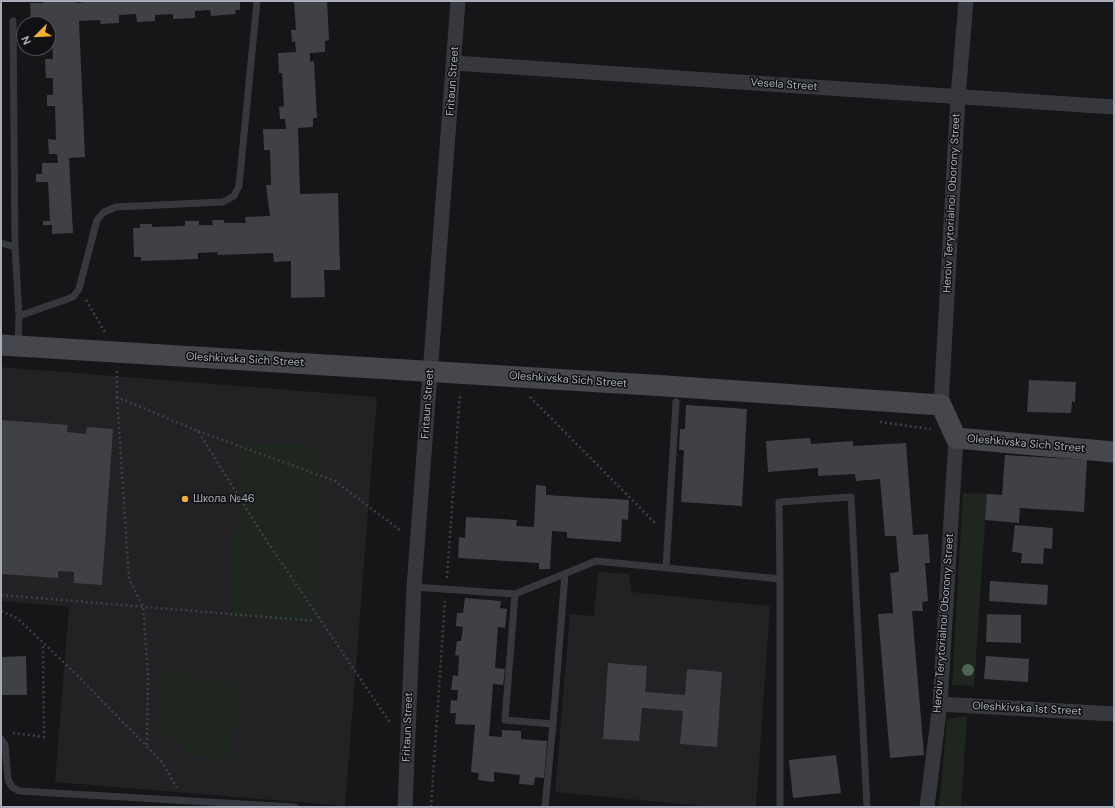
<!DOCTYPE html>
<meta charset="utf-8">
<style>
body{margin:0}
#map{position:relative;width:1115px;height:808px;overflow:hidden;background:#161618;font-family:"DM Sans",sans-serif}
canvas{display:block}
.frame{position:absolute;inset:0;border:2px solid #a8adb8;pointer-events:none}
.north{position:absolute;left:16px;top:16px;width:40px;height:40px;box-sizing:border-box;background:#111113;border:1px solid #4d4f55;border-radius:50%;rotate:246deg;font-size:11px;font-weight:700;line-height:16px;text-align:center;color:#a8adb8}
.north::after{content:'';display:block;margin:auto;width:14px;height:18px;background:#f2b134;clip-path:polygon(50% 0,100% 100%,50% 72%,0 100%)}
</style>
<div id="map">
<canvas width="1115" height="808"></canvas>
<div class="frame"></div>
<div class="north">N</div>
</div>
<script>
const ctx = document.querySelector('canvas').getContext('2d');
ctx.lineJoin = 'round';
function fillPath(path, color) {
  ctx.fillStyle = color;
  ctx.fill(path, 'evenodd');
}
function shape(rows) {
  const path = new Path2D();
  for (const r of rows) {
    path.moveTo(r[0], r[1]);
    for (let i = 2; i < r.length; i += 2) path.lineTo(r[i], r[i + 1]);
  }
  return path;
}
function trace(path, color, width, dash) {
  ctx.strokeStyle = color;
  ctx.lineWidth = width;
  ctx.lineCap = dash ? 'butt' : 'round';
  ctx.setLineDash(dash || []);
  ctx.stroke(path);
}
function label(font, color, halo, rows, align = 'center') {
  ctx.font = font + ' "DM Sans",sans-serif';
  ctx.lineWidth = 3;
  ctx.setLineDash([]);
  ctx.textBaseline = 'middle';
  ctx.strokeStyle = halo;
  ctx.fillStyle = color;
  for (const [text, x, y, turn = 0] of rows) {
    ctx.save();
    ctx.translate(x, y);
    ctx.rotate((+turn || 0) * Math.PI / 180);
    ctx.textAlign = isNaN(turn) ? turn : align;
    if (halo) ctx.strokeText(text, 0, 0);
    ctx.fillText(text, 0, 0);
    ctx.restore();
  }
}
const built = shape([
 [1,367,377,397,345,806,55,782,69,607,1,601],
 [598,572,629,574,632,592,770,606,756,807,714,807,555,792,570,614,594,616]
]);
const green = shape([
 [238,442,322,446,315,621,231,617],
 [963,493,987,494,974,686,952,685],
 [163,670,188,672,188,680,238,683,232,759,181,756,182,739,158,737],
 [967,716,961,807,939,807,947,719]
]);
const building = shape([
 [43,1,76,1,76,3,92,1,240,1,240,10,235,10,236,14,211,16,210,10,195,11,195,18,173,19,173,14,155,15,155,21,137,22,136,14,119,15,119,23,101,24,100,20,79,21,85,157,69,158,73,233,52,234,52,225,43,225,43,221,50,221,48,182,36,182,36,174,42,174,42,163,58,163,57,154,49,154,48,139,56,140,55,106,47,106,47,95,53,95,53,78,46,78,45,59,53,59,52,41,48,41,48,24,31,24,30,3,43,3],
 [294,1,327,1,329,40,325,41,325,52,310,53,310,62,314,61,317,118,313,118,313,127,298,128,300,194,338,193,340,270,324,270,325,297,291,298,291,261,274,262,273,253,218,255,217,252,198,253,198,259,141,261,141,257,134,257,133,228,140,228,140,224,152,224,152,227,185,226,185,221,199,221,199,225,213,225,212,220,224,220,224,223,246,223,245,217,270,216,266,185,271,185,270,150,264,150,263,129,286,129,285,119,280,119,279,107,284,106,282,73,279,73,278,53,296,52,295,41,292,42,291,30,296,30],
 [1029,380,1076,382,1075,402,1072,401,1071,413,1027,412],
 [686,405,747,409,742,506,681,502,684,450,679,450,680,429,685,429],
 [1,420,68,425,67,432,86,434,87,427,113,429,102,585,74,583,74,572,58,571,58,578,1,574],
 [810,438,811,444,853,441,853,446,906,443,913,535,928,534,930,563,925,563,928,601,922,602,923,611,912,611,924,755,890,758,878,614,893,613,890,573,899,572,896,536,885,536,880,479,856,481,855,474,818,476,818,468,768,472,766,441],
 [1005,455,1087,460,1084,512,1020,508,1019,523,985,520,987,494,1002,495],
 [536,485,546,486,546,495,629,500,628,520,622,519,621,542,567,538,567,532,552,531,550,569,539,569,539,563,458,558,459,537,465,538,466,517,517,520,516,526,534,527],
 [1015,525,1053,528,1052,549,1044,548,1043,564,1021,563,1022,553,1012,552],
 [990,581,1048,585,1047,605,989,601],
 [465,598,501,601,500,608,507,609,505,628,498,627,495,668,505,669,503,685,493,684,489,736,502,737,502,730,521,731,521,739,547,741,544,778,535,777,534,785,519,784,520,775,494,772,494,782,478,780,479,773,471,772,475,725,455,724,456,713,450,713,451,700,457,701,458,690,451,690,453,675,458,676,459,656,455,655,457,641,461,641,463,627,456,626,457,613,463,613],
 [987,614,1021,615,1021,643,986,642],
 [26,656,27,695,1,695,1,657],
 [986,656,1029,659,1028,682,984,679],
 [608,663,647,666,645,692,685,695,687,669,722,672,717,747,680,744,683,711,642,708,639,741,603,739],
 [836,755,841,793,793,798,789,760]
]);
const path = shape([
 [86,300,105,332],
 [117,371,117,397,198,431,262,534,391,724],
 [117,397,129,579,143,606,148,674,147,748],
 [530,397,656,524],
 [880,422,931,429],
 [198,431,335,481,401,531],
 [447,578,460,393],
 [1,595,315,621],
 [1,611,17,618,73,671,162,762,177,788],
 [13,733,44,737,43,643],
 [431,807,445,601]
]);
const lane = shape([
 [13,21,15,247,19,316,18,344],
 [1,243,15,247],
 [19,316,73,297,79,289,97,220,104,212,116,207,223,202,234,196,239,186,257,1],
 [666,568,676,402],
 [780,579,780,807],
 [414,587,515,594,596,561,780,579,779,502,851,497,867,807],
 [515,594,505,720,553,724,545,807],
 [553,724,565,574],
 [1,739,5,745,8,780,12,787,19,791,295,807]
]);
const street = shape([
 [454,63,1114,107],
 [941,405,958,97,966,1],
 [940,704,1114,714],
 [405,807,414,587,458,1],
 [927,807,940,704,956,438]
]);
const secondary = shape([
 [1,345,666,386,941,405,956,438,1114,452]
]);
const trees = [
 [968,670]
];
const markers = [
 [185,499,4,"#f2b134"]
];
const streetNames = [
 ["Fritaun Street",453,81,-86],
 ["Vesela Street",784,85,4],
 ["Heroiv Terytorialnoi Oborony Street",952,203,-87],
 ["Oleshkivska Sich Street",245,360,3],
 ["Oleshkivska Sich Street",568,380,4],
 ["Fritaun Street",428,404,-86],
 ["Oleshkivska Sich Street",1026,444,5],
 ["Heroiv Terytorialnoi Oborony Street",944,623,-86],
 ["Oleshkivska 1st Street",1027,709,3],
 ["Fritaun Street",408,727,-88]
];
const poiNames = [
 ["Школа №46",193,499]
];
fillPath(built, '#222225');
fillPath(green, '#1e261f');
fillPath(building, '#404145');
trace(path, '#3d3f44', 2.5, [2, 3]);
trace(lane, '#37383d', 7);
trace(street, '#37383d', 15);
trace(secondary, '#45474d', 21);
ctx.fillStyle = '#506452';
for (const [x, y] of trees) {
  ctx.beginPath();
  ctx.arc(x, y, 6, 0, 2 * Math.PI);
  ctx.fill();
}
for (const [x, y, r, color] of markers) {
  const dot = new Path2D();
  dot.arc(x, y, r, 0, 2 * Math.PI);
  ctx.fillStyle = color;
  ctx.fill(dot);
  trace(dot, '#111113', 1.5);
}
label('11px', '#a8adb8', '#111113', streetNames);
label('11px', '#a8adb8', '#111113', poiNames, 'left');
</script>
